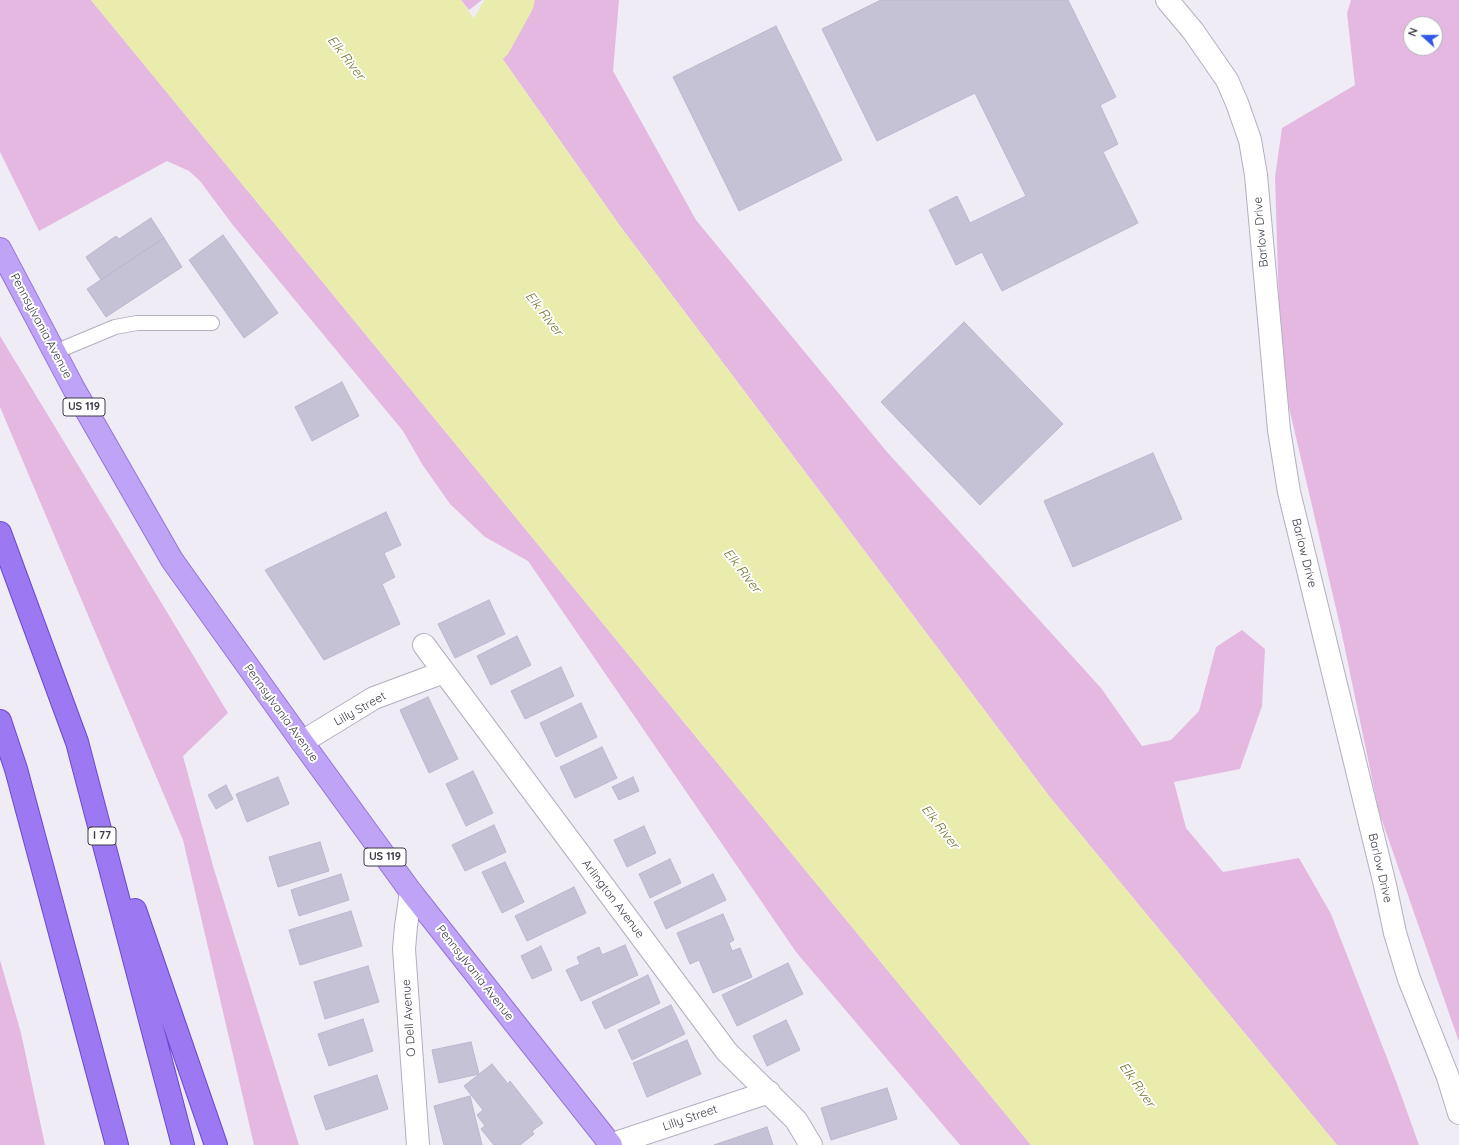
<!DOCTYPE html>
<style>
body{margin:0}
#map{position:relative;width:1459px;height:1145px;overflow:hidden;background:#efecf5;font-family:Quicksand,sans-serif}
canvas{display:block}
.north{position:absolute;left:1403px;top:16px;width:40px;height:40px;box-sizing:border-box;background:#fff;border:1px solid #b1b0b6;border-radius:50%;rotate:291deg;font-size:11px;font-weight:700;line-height:16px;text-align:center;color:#3d3a49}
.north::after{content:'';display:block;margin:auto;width:14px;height:18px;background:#2e58e9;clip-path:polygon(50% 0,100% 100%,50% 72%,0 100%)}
</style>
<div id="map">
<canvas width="1459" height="1145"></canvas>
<div class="north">N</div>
</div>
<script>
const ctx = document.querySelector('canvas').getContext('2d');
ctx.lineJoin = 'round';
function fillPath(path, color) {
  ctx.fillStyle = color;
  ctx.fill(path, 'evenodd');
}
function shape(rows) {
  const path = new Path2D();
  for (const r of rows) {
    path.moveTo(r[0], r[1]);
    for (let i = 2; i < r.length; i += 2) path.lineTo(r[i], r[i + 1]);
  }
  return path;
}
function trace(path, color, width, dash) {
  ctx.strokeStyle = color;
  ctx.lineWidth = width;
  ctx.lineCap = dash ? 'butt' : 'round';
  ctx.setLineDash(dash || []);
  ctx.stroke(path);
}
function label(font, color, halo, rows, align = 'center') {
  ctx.font = font + ' Quicksand,sans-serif';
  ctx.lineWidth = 4;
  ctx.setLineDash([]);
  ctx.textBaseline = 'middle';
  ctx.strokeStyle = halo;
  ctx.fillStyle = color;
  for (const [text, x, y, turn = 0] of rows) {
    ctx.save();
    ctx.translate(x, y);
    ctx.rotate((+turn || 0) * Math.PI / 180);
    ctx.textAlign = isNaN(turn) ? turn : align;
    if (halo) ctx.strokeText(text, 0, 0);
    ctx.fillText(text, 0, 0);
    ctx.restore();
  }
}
const green = shape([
 [0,0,91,0,1031,1145,960,1145,796,952,528,561,485,537,450,504,422,464,403,431,232,224,200,181,189,171,167,161,39,231,0,152],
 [461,0,482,0,469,10],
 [527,0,619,0,613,71,696,220,887,452,1101,688,1142,746,1171,740,1199,711,1216,647,1242,630,1265,649,1262,706,1240,769,1174,782,1186,828,1223,872,1299,858,1331,914,1396,1081,1419,1145,1337,1145,1049,796,620,226,497,51],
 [1351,0,1459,0,1459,1042,1379,812,1341,630,1281,373,1275,177,1282,128,1355,85,1347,13],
 [1411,24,1435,24,1435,48,1411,48],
 [0,336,228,713,183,756,213,866,299,1145,254,1145,183,840,0,407],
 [0,960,21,1033,45,1145,0,1145]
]);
const water = shape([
 [91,0,461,0,620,226,1049,796,1337,1145,1031,1145]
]);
const river = shape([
 [489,40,511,0]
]);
const building = shape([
 [881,0,1068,0,1116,97,1100,105,1118,144,1103,152,1138,223,1002,291,982,252,956,265,929,210,957,196,970,223,1026,196,975,93,877,141,822,29,881,0],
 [776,26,842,160,739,211,673,77,776,26],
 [151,218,164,238,101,280,86,257,116,236,119,239,151,218],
 [223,235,278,313,244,338,189,260,223,235],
 [164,238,182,267,106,317,87,289,164,238],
 [964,322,1063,424,980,505,881,402,964,322],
 [342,382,359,416,312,441,295,407,342,382],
 [1153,453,1182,519,1073,567,1044,501,1153,453],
 [386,512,401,545,384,553,395,577,382,584,400,624,324,660,265,570,386,512],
 [489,600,505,634,455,658,438,624,489,600],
 [517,636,531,665,491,685,477,656,517,636],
 [561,667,574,696,525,719,511,691,561,667],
 [428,697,458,759,429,773,400,710,428,697],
 [581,703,597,737,556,757,540,723,581,703],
 [602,747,617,778,575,798,560,767,602,747],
 [473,771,493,813,466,826,446,784,473,771],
 [278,777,289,804,247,822,236,794,278,777],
 [633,777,639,791,619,800,612,787,633,777],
 [226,785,233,799,216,809,208,795,226,785],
 [494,825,506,852,465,871,452,845,494,825],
 [644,826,656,853,627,867,614,840,644,826],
 [320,842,329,871,278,887,269,857,320,842],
 [670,859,681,883,650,898,639,874,670,859],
 [505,862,524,902,502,913,482,872,505,862],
 [341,874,349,900,299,916,291,890,341,874],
 [713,874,726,900,666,929,654,902,713,874],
 [574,887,586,913,527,941,515,916,574,887],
 [351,911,362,946,300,965,289,930,351,911],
 [723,914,734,940,729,943,732,951,740,948,752,977,713,993,699,960,690,964,677,933,723,914],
 [625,945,638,975,581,1001,566,970,580,964,577,957,599,947,602,955,625,945],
 [541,946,552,970,532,979,521,956,541,946],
 [788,963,803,994,737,1026,722,995,788,963],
 [368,966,379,1002,325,1019,314,982,368,966],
 [648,975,660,1003,605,1029,592,1002,648,975],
 [671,1005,685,1034,632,1060,618,1030,671,1005],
 [363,1019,373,1051,329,1066,318,1034,363,1019],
 [786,1020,800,1050,767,1066,753,1036,786,1020],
 [687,1040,701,1074,647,1097,633,1063,687,1040],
 [471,1042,479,1074,439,1083,432,1050,471,1042],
 [492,1064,508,1084,510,1081,543,1123,532,1131,534,1134,520,1145,494,1145,481,1129,485,1126,477,1115,483,1110,464,1086,492,1064],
 [377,1075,388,1109,326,1130,314,1096,377,1075],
 [887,1088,897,1119,831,1140,821,1108,887,1088],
 [470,1096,482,1145,444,1145,434,1106,470,1096],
 [767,1127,773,1145,714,1145,767,1127]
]);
const service = shape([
 [55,352,115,327,137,323,212,323]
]);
const minor = shape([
 [424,645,727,1052,796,1120,811,1145],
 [302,742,374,698,444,672],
 [411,892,406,926,404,949,418,1145],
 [610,1145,769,1092]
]);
const tertiary = shape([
 [1167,0,1193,31,1227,80,1237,103,1250,140,1256,175,1279,430,1289,492,1385,885,1395,933,1409,979,1448,1077,1459,1113]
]);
const primary = shape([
 [0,249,74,389,172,560,302,742,411,892,611,1145]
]);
const motorway = shape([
 [0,533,77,742,183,1145],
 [0,721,16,769,117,1145],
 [135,910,216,1145]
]);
const shields = [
 [84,407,42],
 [102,836,28],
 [385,857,42]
];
const shieldNames = [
 ["US 119",84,407],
 ["I 77",102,836],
 ["US 119",385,857]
];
const streetNames = [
 ["Barlow Drive",1261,232,-95],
 ["Pennsylvania Avenue",41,326,62],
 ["Barlow Drive",1304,553,76],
 ["Lilly Street",360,709,-29],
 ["Pennsylvania Avenue",281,713,54],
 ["Barlow Drive",1380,868,77],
 ["Arlington Avenue",613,899,53],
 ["Pennsylvania Avenue",475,973,52],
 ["O Dell Avenue",409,1018,-94],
 ["Lilly Street",690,1118,-19]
];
const waterNames = [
 ["Elk River",346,58,52],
 ["Elk River",544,314,52],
 ["Elk River",742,571,52],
 ["Elk River",940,827,52],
 ["Elk River",1137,1085,55]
];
fillPath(green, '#e5b8e2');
fillPath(water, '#eaecae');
trace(river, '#eaecae', 47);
fillPath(building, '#c6c2d5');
trace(building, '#bcb6d0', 1);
trace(service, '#b3afc0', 16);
trace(minor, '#b3afc0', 24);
trace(tertiary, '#b3afc0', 24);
trace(primary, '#9573db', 24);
trace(motorway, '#6b48d2', 24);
trace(service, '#fff', 14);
trace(minor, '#fff', 22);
trace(tertiary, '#fff', 22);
trace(primary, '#bfa3f7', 22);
trace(motorway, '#9c78f3', 22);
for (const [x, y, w] of shields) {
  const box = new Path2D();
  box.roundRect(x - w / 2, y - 9, w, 18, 3);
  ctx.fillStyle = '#fff';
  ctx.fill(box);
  trace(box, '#3d3a49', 1);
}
label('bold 11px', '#3d3a49', null, shieldNames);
label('12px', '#3d3a49', '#fff', streetNames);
label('italic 13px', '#73762c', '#fff', waterNames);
</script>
